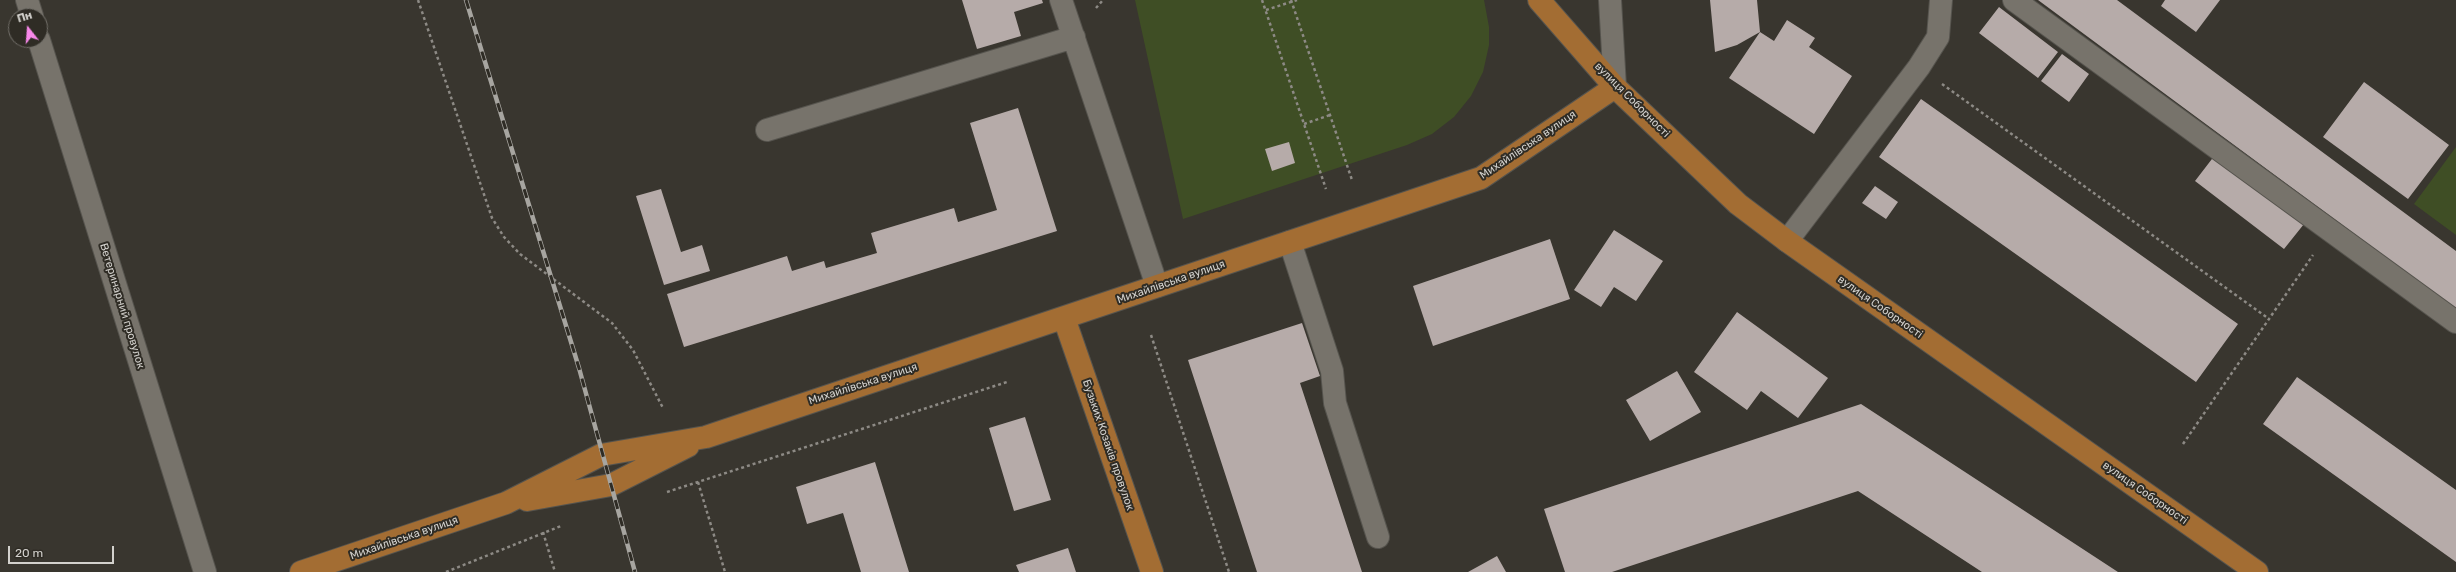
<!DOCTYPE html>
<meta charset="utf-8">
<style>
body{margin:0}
#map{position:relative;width:2456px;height:572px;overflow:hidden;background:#39362f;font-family:Rubik,sans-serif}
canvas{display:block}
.north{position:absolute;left:8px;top:8px;width:40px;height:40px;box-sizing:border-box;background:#2f2c25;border:1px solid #716e68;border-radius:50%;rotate:343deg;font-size:11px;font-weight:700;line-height:16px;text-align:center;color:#d3d1cd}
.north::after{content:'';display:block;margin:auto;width:14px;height:18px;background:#f888ea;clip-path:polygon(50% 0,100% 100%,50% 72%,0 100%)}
.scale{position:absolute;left:8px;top:546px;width:106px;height:18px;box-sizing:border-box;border:2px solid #d3d1cd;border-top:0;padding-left:5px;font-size:12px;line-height:14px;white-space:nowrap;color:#d3d1cd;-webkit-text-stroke:3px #2f2c25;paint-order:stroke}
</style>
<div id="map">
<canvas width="2456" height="572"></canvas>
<div class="north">Пн</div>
<div class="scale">20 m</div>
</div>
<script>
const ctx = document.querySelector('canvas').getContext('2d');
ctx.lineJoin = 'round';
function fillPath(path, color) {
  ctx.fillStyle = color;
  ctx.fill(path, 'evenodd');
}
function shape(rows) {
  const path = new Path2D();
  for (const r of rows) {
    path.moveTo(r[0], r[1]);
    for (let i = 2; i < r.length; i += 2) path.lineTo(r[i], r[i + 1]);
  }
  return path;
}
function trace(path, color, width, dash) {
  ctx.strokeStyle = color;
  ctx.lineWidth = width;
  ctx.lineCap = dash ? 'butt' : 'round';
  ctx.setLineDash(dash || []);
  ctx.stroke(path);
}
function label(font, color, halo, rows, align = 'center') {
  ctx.font = font + ' Rubik,sans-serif';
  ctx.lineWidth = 4;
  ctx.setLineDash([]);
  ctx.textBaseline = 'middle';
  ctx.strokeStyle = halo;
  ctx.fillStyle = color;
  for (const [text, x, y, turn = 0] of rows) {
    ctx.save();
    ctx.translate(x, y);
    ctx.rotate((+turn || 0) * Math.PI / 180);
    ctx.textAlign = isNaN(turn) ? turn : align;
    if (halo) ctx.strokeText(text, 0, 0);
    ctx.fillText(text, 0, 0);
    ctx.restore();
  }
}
const green = shape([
 [1135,0,1484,0,1489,27,1489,45,1483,72,1471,96,1454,117,1432,134,1407,145,1183,219],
 [2456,147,2456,235,2414,204]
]);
const building = shape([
 [962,0,1042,0,1043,3,1014,12,1021,36,977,49],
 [1710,0,1757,0,1760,32,1737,45,1715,52],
 [2038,0,2117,0,2456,251,2456,309],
 [2165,0,2220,0,2196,32,2161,6],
 [1999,7,2058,52,2038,78,1979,33],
 [1787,20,1815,38,1809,47,1852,76,1814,134,1729,78,1760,32,1774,41],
 [2062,54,2089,74,2069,102,2041,81],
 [2364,82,2449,145,2408,199,2323,137],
 [1921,99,2238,324,2196,382,1879,157],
 [1018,108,1057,231,684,347,667,294,787,256,792,271,824,261,826,268,877,253,871,233,954,208,958,222,997,210,970,123],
 [1289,142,1295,163,1272,171,1265,149],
 [2215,155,2304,224,2284,249,2195,181],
 [1875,186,1898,202,1886,219,1862,203],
 [661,189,681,252,702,245,710,271,664,285,636,196],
 [1614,230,1663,261,1636,301,1614,287,1601,307,1574,290],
 [1550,239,1570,299,1433,346,1413,286],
 [1737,312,1828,378,1798,418,1761,391,1747,410,1694,372],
 [1302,323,1320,376,1300,383,1362,572,1257,572,1188,360],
 [1677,371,1701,412,1650,441,1626,400],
 [2297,377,2456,490,2456,562,2263,424],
 [1861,404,2118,572,1982,572,1858,491,1612,572,1565,572,1544,509],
 [1025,417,1051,500,1014,511,989,428],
 [875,462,909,572,861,572,843,513,807,524,796,487],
 [1068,548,1076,572,1019,572,1016,565],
 [1497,556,1506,572,1468,572]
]);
const path = shape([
 [418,0,492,218,504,237,520,254,612,323,633,350,663,408],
 [1262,0,1326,189],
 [1291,0,1352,180],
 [1096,8,1103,0],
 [1266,10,1297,0],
 [1942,84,2269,319],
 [1304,124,1330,115],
 [1151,335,1229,572],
 [2183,444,2313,255],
 [698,482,725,572],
 [667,492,1007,382],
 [543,532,555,572],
 [446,572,561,526]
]);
const minor = shape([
 [27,0,32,16],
 [1061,0,1157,286],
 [1610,0,1615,87],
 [2014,0,2456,322],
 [39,40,205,572],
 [767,130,1074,37],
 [1787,241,1919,67,1938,37,1941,0],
 [1290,242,1332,371,1335,403,1378,537]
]);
const major = shape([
 [1539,0,1615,87,1738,204,1787,241,2257,572],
 [1064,318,1152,572],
 [527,500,611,485,688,446],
 [301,572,506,503,601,455,706,437,1481,178,1615,87]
]);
const rail = shape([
 [466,0,579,368,635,572]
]);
const streetNames = [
 ["вулиця Соборності",1632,100,45],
 ["Михайлівська вулиця",1528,145,-34],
 ["Михайлівська вулиця",1171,282,-19],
 ["Ветеринарний провулок",122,306,73],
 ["вулиця Соборності",1880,307,35],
 ["Михайлівська вулиця",863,384,-18],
 ["Бузьких Козаків провулок",1108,445,71],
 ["вулиця Соборності",2145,493,35],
 ["Михайлівська вулиця",404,538,-19]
];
fillPath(green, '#3f4e25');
fillPath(building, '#b6aba9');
trace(minor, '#56544e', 24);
trace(major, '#56544e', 24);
trace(path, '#8d8a85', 2.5, [3, 3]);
trace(minor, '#77736b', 22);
trace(major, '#a36d33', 22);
trace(rail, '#a7a5a0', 4.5);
trace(rail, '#2f2c25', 3, [9]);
label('11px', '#d3d1cd', '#2f2c25', streetNames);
</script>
